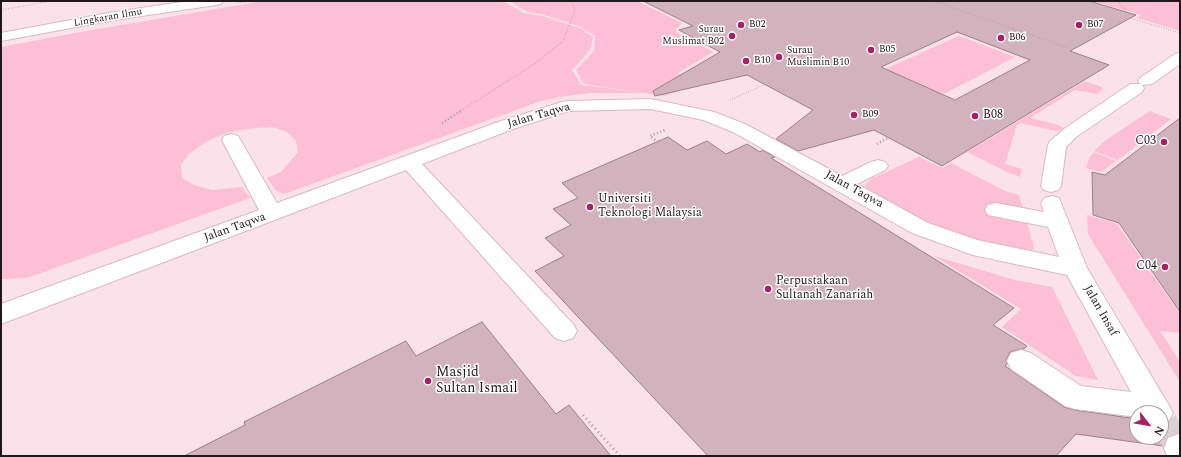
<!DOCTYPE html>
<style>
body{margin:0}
#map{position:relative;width:1181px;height:457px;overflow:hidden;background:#fef1f5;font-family:Spectral,serif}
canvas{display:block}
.frame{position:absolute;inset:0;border:2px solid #22171b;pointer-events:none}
.north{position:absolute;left:1129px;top:405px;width:40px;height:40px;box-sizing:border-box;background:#fff;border:1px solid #a7a2a4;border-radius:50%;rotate:121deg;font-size:11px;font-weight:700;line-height:16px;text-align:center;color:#22171b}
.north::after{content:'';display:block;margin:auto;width:14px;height:18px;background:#a81f64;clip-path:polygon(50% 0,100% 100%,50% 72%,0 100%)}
</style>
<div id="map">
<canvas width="1181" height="457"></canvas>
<div class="frame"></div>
<div class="north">N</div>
</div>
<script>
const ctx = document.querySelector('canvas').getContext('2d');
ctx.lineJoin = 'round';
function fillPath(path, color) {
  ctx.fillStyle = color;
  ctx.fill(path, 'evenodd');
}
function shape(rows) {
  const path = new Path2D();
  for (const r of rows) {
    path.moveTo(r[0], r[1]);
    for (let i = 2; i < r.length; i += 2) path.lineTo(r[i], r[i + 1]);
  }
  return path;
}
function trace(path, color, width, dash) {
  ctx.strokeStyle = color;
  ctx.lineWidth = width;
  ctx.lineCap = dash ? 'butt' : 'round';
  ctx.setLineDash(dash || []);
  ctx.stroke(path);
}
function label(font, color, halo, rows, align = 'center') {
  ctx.font = font + ' Spectral,serif';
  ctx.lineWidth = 3;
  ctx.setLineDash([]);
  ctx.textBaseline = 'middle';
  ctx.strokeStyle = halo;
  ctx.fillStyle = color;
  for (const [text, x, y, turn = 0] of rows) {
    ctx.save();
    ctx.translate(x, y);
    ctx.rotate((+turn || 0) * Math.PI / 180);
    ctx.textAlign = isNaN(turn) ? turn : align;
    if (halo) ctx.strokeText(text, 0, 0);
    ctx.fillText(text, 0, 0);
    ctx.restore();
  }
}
const built = shape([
 [1,1,1180,1,1180,456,1,456],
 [1137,413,1161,413,1161,437,1137,437]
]);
const green = shape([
 [263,1,504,1,523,13,542,16,580,28,593,37,590,50,572,70,581,85,644,93,590,93,559,97,541,101,284,194,276,191,267,178,281,172,298,152,296,141,287,132,273,127,257,128,240,130,223,134,204,143,189,154,181,165,182,178,194,185,212,190,242,187,250,198,27,278,1,279,1,47,75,33],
 [509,1,637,1,682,23,676,29,676,32,713,52,678,73,695,85,665,96,584,84,576,70,594,51,595,36,581,27,545,15,526,11],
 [1092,1,1180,1,1180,31,1137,18,1141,15],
 [959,36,1015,57,944,94,936,91,923,97,856,82],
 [1085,81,1104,88,1097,94,1075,90,1030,118,1055,124,1060,126,1063,128,1062,130,1056,131,1021,123,1017,125,1005,164,1022,169,1020,177,1009,173,967,152],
 [1150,111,1171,119,1118,160,1094,151,1106,140],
 [1094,152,1116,161,1101,172,1086,168,1089,158],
 [919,157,943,168,951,163,1005,191,1019,195,1034,248,1032,250,1022,250,977,240,934,227,918,219,865,187,865,185,871,179],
 [1087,215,1117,224,1180,314,1180,333,1160,331,1180,362,1180,382,1088,234],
 [934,256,1015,280,1052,287,1098,380,1076,376,1002,327,1021,309]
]);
const building = shape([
 [643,1,1089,1,1136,15,1070,51,1109,65,942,166,874,130,798,151,776,139,813,110,747,75,655,96,653,91,720,52,679,30,693,26,643,1],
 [957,32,1030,60,955,100,881,67,957,32],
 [1180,118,1180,312,1119,223,1093,215,1092,172,1105,175,1180,118],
 [668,137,687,150,707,141,726,154,747,144,760,152,762,150,775,157,771,158,1014,308,993,325,1027,346,1024,349,1021,349,1010,352,1006,360,1007,364,1005,366,1064,407,1075,410,1137,419,1137,437,1161,437,1161,426,1169,423,1180,425,1180,433,1167,437,1163,446,1076,434,1056,456,708,456,535,271,564,256,545,238,571,225,553,209,578,198,562,183,668,137],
 [482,322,556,414,569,405,611,456,184,456,245,425,244,422,406,341,416,356,482,322]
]);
const minorTunnel = shape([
 [1164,422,1179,448]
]);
const pathFar2 = shape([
 [933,1,1066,47],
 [1117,1,1128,13],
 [238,3,250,1],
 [1,10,51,1],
 [1130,18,1180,33],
 [730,100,775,80],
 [459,112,536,63,563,41,575,11,572,1]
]);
const pathFar1 = shape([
 [442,123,461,111],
 [658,142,650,136,665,130],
 [877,144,888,138]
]);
const path = shape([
 [583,415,620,456]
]);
const minor = shape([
 [189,1,223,1,221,4,216,5,114,20,1,41,1,33,114,12,189,1],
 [1180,52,1180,64,1152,84,1142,85,1144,88,1142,92,1076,137,1066,147,1061,186,1058,190,1051,192,1044,190,1041,186,1048,145,1050,141,1064,129,1130,84,1140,84,1138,81,1140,78,1175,54,1180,52],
 [651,99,714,112,745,124,842,176,871,162,878,160,885,162,888,166,885,170,857,184,928,223,977,240,1059,257,1048,227,988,215,985,210,988,205,996,203,1044,212,1041,203,1045,198,1052,196,1059,198,1087,268,1168,404,1173,413,1168,422,1161,425,1161,413,1137,413,1137,417,1075,409,1065,406,1011,369,1007,361,1011,353,1021,350,1031,353,1081,386,1131,392,1067,275,973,255,912,233,733,132,703,120,651,109,569,111,513,129,422,164,573,324,577,331,573,338,564,341,555,338,406,170,1,324,1,304,259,210,222,140,224,136,231,134,238,136,277,203,501,121,562,102,568,101,651,99],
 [1179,434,1180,456,1167,456,1164,448,1168,438,1179,434]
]);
const markers = [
 [741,25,4,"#a81f64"],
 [1079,25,4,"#a81f64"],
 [732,36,4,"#a81f64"],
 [1001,38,4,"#a81f64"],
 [871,50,4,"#a81f64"],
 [779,57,4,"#a81f64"],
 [746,61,4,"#a81f64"],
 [854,115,4,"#a81f64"],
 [975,116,4,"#a81f64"],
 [1164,142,4,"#a81f64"],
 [590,207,4,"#a81f64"],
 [1165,267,4,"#a81f64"],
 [768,289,4,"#a81f64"],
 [428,381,4,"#a81f64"]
];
const farStreetnames = [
 ["Lingkaran Ilmu",108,18,-10]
];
const farPoinames = [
 ["B02",749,25],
 ["B07",1087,25],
 ["Surau",724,30,"right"],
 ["Muslimat B02",724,42,"right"],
 ["B06",1009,38],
 ["B05",879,50],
 ["Surau",787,51],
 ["Muslimin B10",787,63],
 ["B10",754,61],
 ["B09",862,115]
];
const streetNames = [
 ["Jalan Taqwa",539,116,-16],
 ["Jalan Taqwa",854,190,29],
 ["Jalan Taqwa",235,228,-20],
 ["Jalan Insaf",1100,311,60]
];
const poiNames = [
 ["B08",983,116],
 ["C03",1156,142,"right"],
 ["Universiti",598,200],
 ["Teknologi Malaysia",598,214],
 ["C04",1157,267,"right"],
 ["Perpustakaan",776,282],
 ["Sultanah Zanariah",776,296]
];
const nearPoinames = [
 ["Masjid",436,373],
 ["Sultan Ismail",436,389]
];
fillPath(built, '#fbe2ea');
fillPath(green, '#fcbfd5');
fillPath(building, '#d2b2bd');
trace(building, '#9d7f89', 1);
trace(minorTunnel, '#ddd0d4', 27, [27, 14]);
trace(minor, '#d9b9c3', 2);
trace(pathFar2, '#a99ca0', 1.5, [0.5, 2]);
trace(pathFar1, '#a99ca0', 2.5, [1, 2.5]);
trace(path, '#a99ca0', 3, [1, 3.5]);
fillPath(minor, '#fff');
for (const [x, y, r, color] of markers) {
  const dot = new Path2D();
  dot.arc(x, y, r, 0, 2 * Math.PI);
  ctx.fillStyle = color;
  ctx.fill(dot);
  trace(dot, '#fff', 1.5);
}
label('10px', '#22171b', '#fff', farStreetnames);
label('10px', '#22171b', '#fff', farPoinames, 'left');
label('12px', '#22171b', '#fff', streetNames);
label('12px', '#22171b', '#fff', poiNames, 'left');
label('14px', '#22171b', '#fff', nearPoinames, 'left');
</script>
